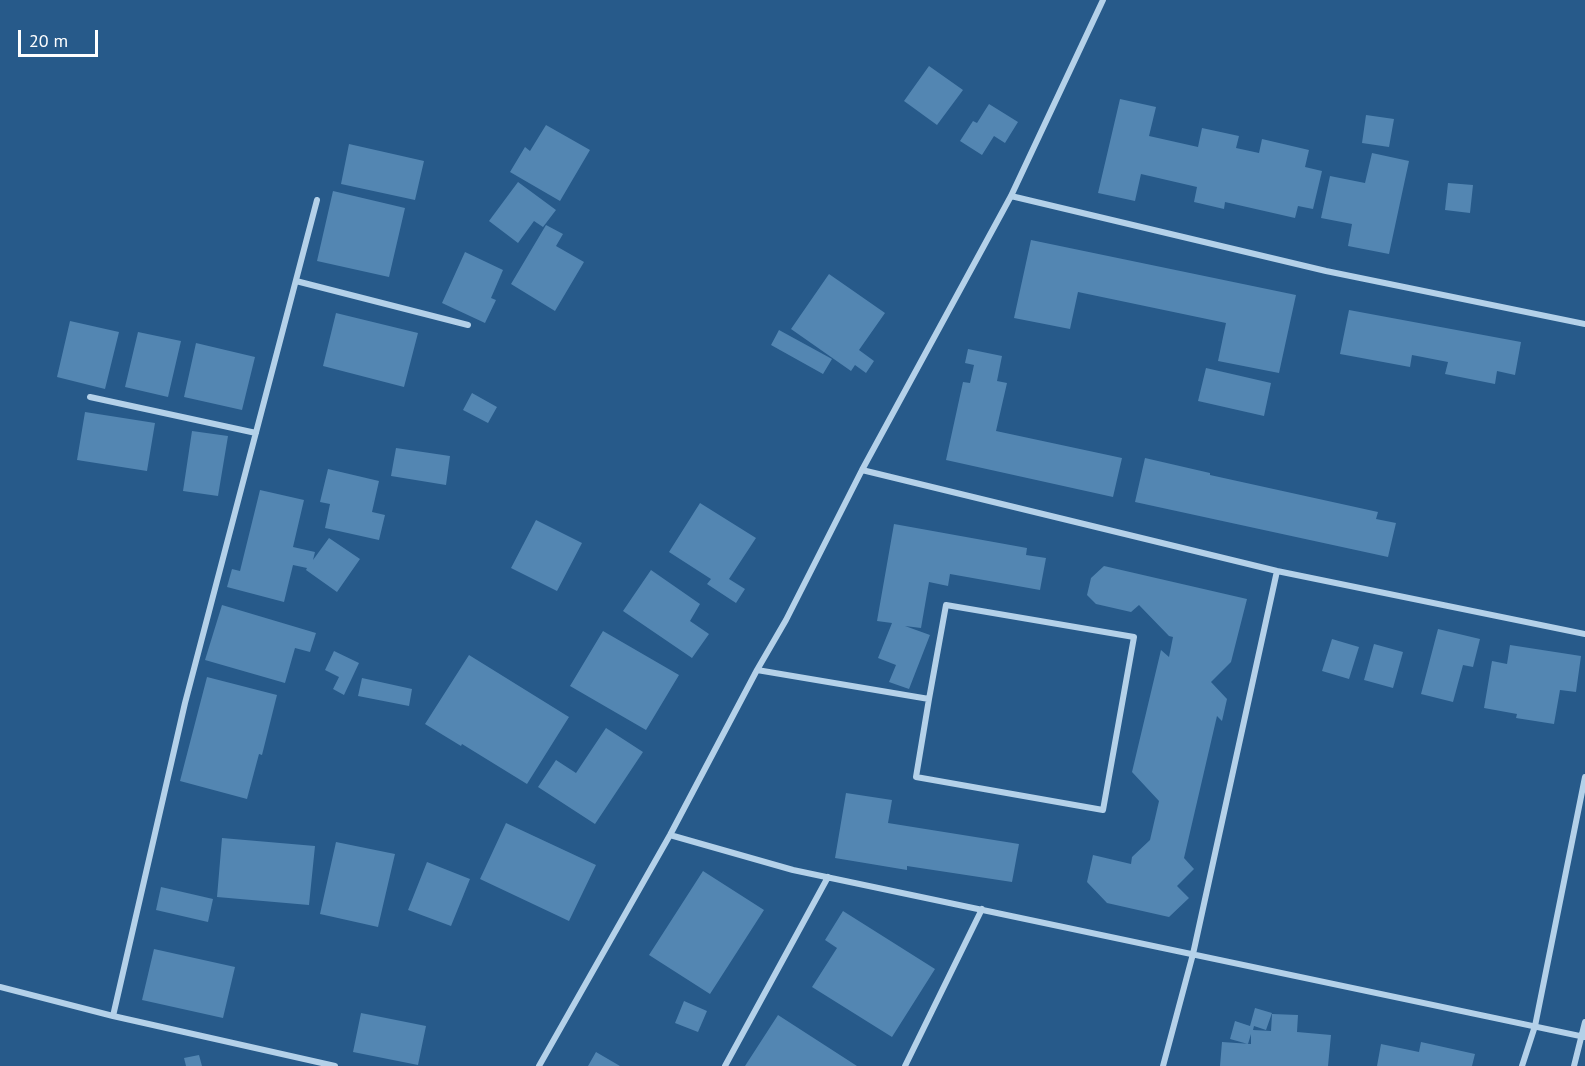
<!DOCTYPE html>
<style>
body{margin:0}
#map{position:relative;width:1585px;height:1066px;overflow:hidden;background:#275a8a;font-family:"PT Sans",sans-serif}
canvas{display:block}
.scale{position:absolute;left:18px;top:30px;width:80px;height:27px;box-sizing:border-box;border:3px solid #fff;border-top:0;padding-left:8px;font-size:18px;line-height:21px;white-space:nowrap;color:#fff;-webkit-text-stroke:4px #275a8a;paint-order:stroke}
</style>
<div id="map">
<canvas width="1585" height="1066"></canvas>
<div class="scale">20 m</div>
</div>
<script>
const ctx = document.querySelector('canvas').getContext('2d');
ctx.lineJoin = 'round';
function fillPath(path, color) {
  ctx.fillStyle = color;
  ctx.fill(path, 'evenodd');
}
function shape(rows) {
  const path = new Path2D();
  for (const r of rows) {
    path.moveTo(r[0], r[1]);
    for (let i = 2; i < r.length; i += 2) path.lineTo(r[i], r[i + 1]);
  }
  return path;
}
function trace(path, color, width, dash) {
  ctx.strokeStyle = color;
  ctx.lineWidth = width;
  ctx.lineCap = dash ? 'butt' : 'round';
  ctx.setLineDash(dash || []);
  ctx.stroke(path);
}
const building = shape([
 [929,66,963,90,937,125,904,101],
 [1120,99,1156,107,1149,136,1198,147,1202,128,1239,136,1236,148,1259,153,1262,139,1309,150,1305,167,1322,171,1313,209,1298,206,1295,218,1225,202,1224,209,1194,202,1197,187,1141,174,1135,201,1098,193],
 [989,104,1018,122,1005,143,994,136,982,155,960,141,973,121,977,123],
 [1366,115,1394,119,1389,147,1362,143],
 [546,125,590,150,560,201,510,172,525,147,530,151],
 [349,144,424,161,415,200,341,184],
 [1372,153,1409,161,1389,254,1348,246,1352,224,1321,218,1330,176,1365,183],
 [518,182,556,210,543,227,534,221,518,243,489,221],
 [1448,183,1473,185,1470,213,1445,210],
 [333,191,405,208,389,277,317,261],
 [546,225,563,234,556,246,584,262,555,311,511,284],
 [1031,240,1296,295,1279,373,1218,361,1226,323,1078,292,1070,329,1014,318],
 [465,252,503,270,491,298,496,300,485,323,442,303],
 [829,274,885,313,859,350,874,361,866,373,855,365,851,371,791,329],
 [1349,310,1521,342,1515,375,1497,371,1495,384,1445,374,1448,362,1412,355,1410,367,1340,354],
 [336,313,418,333,404,387,323,366],
 [70,321,119,332,105,389,57,377],
 [779,330,832,359,823,374,771,345],
 [138,332,181,341,168,397,125,387],
 [196,343,255,357,242,410,184,397],
 [968,349,1002,356,997,381,1007,383,996,431,1122,458,1113,497,946,460,963,382,970,383,974,365,965,363],
 [1206,368,1271,383,1264,416,1198,401],
 [472,393,497,407,488,423,463,410],
 [85,412,155,423,147,471,77,460],
 [192,431,228,436,218,496,183,491],
 [396,448,450,456,446,485,391,476],
 [1145,458,1210,473,1210,475,1378,512,1376,519,1396,523,1388,557,1135,502],
 [328,469,379,481,372,512,385,515,379,540,325,528,330,504,320,502],
 [260,490,304,500,293,547,315,552,313,560,329,538,360,559,337,592,306,570,307,568,293,565,284,602,227,587,232,569,240,571],
 [700,503,756,538,729,579,745,589,736,603,707,584,711,579,669,552],
 [536,520,582,543,557,591,511,568],
 [894,524,1027,548,1026,555,1046,558,1040,590,950,574,948,586,929,582,921,628,905,626,930,635,909,689,889,682,896,665,878,658,892,623,877,621],
 [1104,566,1247,599,1231,662,1211,682,1227,699,1222,721,1217,716,1184,858,1194,869,1177,886,1189,898,1169,917,1107,903,1087,882,1093,855,1131,864,1132,857,1150,840,1159,801,1132,772,1161,650,1169,657,1173,637,1169,636,1139,605,1131,612,1096,604,1087,595,1091,578],
 [651,570,700,604,690,621,709,634,692,658,623,611],
 [222,605,316,633,310,652,295,648,285,683,205,660],
 [1438,629,1480,639,1473,667,1463,665,1453,702,1421,694],
 [603,631,679,675,646,730,570,686],
 [1332,639,1359,647,1349,679,1322,671],
 [1374,644,1403,652,1393,688,1364,680],
 [1510,645,1581,656,1576,692,1560,690,1554,724,1516,718,1517,714,1484,708,1492,661,1507,664],
 [334,651,359,663,344,695,333,689,339,677,325,670],
 [469,655,569,717,527,784,462,744,461,746,425,724],
 [207,677,277,695,262,755,259,754,247,799,180,781],
 [362,678,412,689,409,706,358,696],
 [606,728,643,752,595,824,538,787,556,760,576,773],
 [846,793,892,800,888,823,1019,844,1012,882,907,866,907,870,835,858],
 [506,823,596,865,569,921,480,879],
 [222,838,315,846,309,905,217,897],
 [336,842,395,854,378,927,320,914],
 [427,862,470,879,451,926,408,910],
 [703,871,764,910,710,994,649,955],
 [161,887,213,899,208,922,156,910],
 [843,911,935,969,892,1037,812,987,837,948,825,940],
 [154,949,235,967,223,1018,142,1000],
 [684,1001,707,1011,698,1032,675,1023],
 [1255,1008,1272,1013,1266,1030,1254,1026,1253,1030,1271,1031,1272,1014,1298,1015,1297,1032,1331,1035,1328,1066,1220,1066,1222,1042,1251,1044,1251,1034,1248,1044,1230,1039,1235,1021,1250,1026],
 [361,1013,426,1026,418,1065,353,1052],
 [778,1015,857,1066,745,1066],
 [1421,1042,1475,1054,1472,1066,1377,1066,1381,1044,1419,1052],
 [596,1052,620,1066,588,1066],
 [199,1055,202,1066,186,1066,184,1058]
]);
const minor = shape([
 [1011,196,1326,271,1585,324],
 [296,281,468,325],
 [90,397,256,433],
 [862,470,1277,571,1585,634],
 [757,670,929,699,916,777,1103,810,1134,637,946,605,929,699],
 [670,835,793,870,1585,1037],
 [0,987,113,1016,335,1066],
 [113,1016,185,703,317,200],
 [539,1066,670,835,757,670,786,620,862,470,1011,196,1103,0],
 [725,1066,828,877],
 [905,1066,982,909],
 [1163,1066,1193,954,1277,571],
 [1522,1066,1535,1026,1585,777],
 [1574,1066,1585,1022]
]);
fillPath(building, '#5386b2');
trace(minor, '#b4d1e9', 6);
</script>
